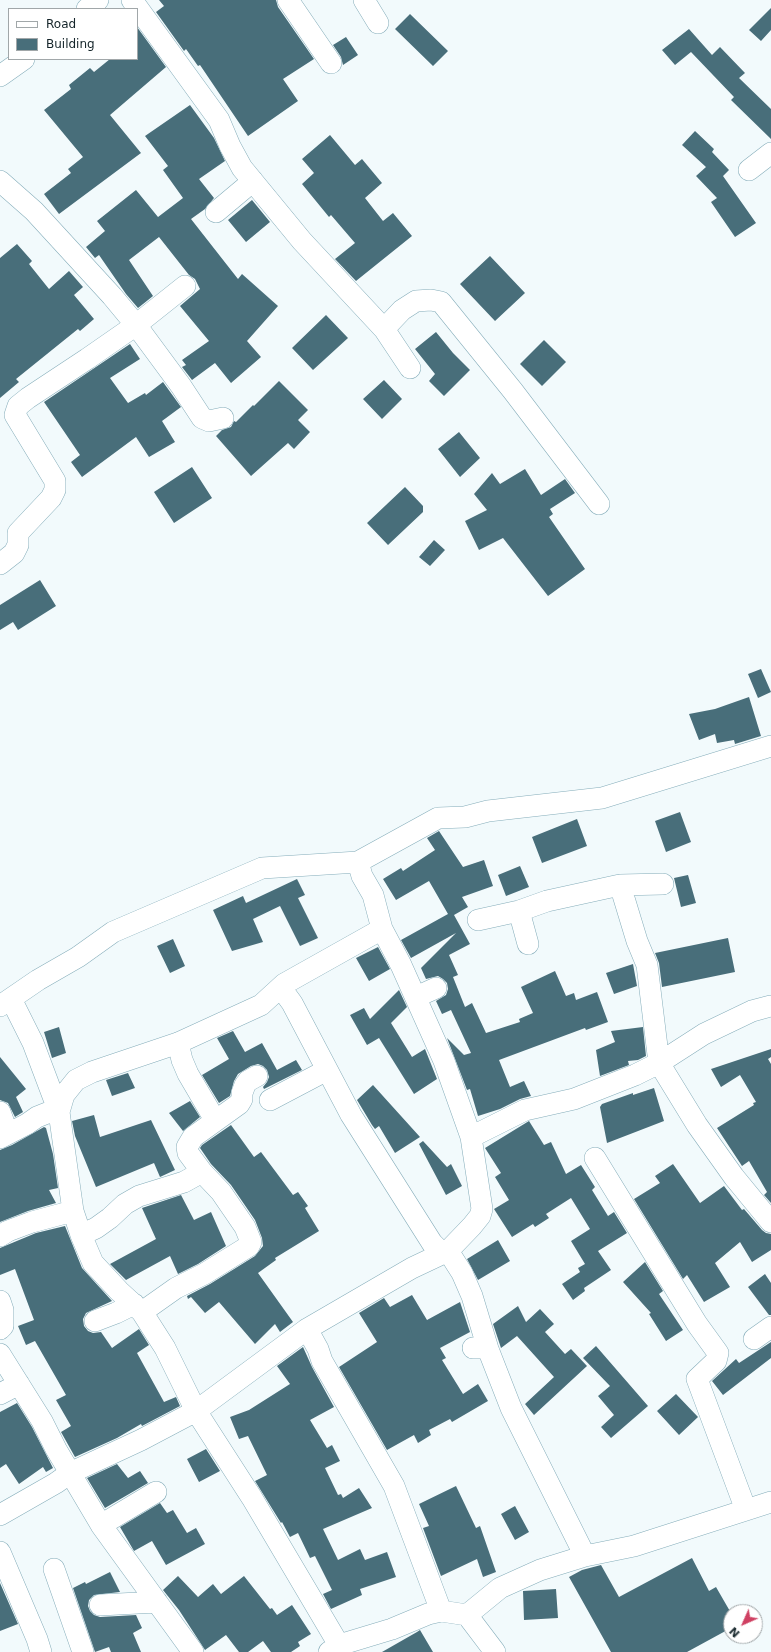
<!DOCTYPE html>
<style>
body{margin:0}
#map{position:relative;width:771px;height:1652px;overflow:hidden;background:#f2fafc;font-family:"DejaVu Sans",sans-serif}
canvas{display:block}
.legend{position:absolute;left:8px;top:8px;width:130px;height:52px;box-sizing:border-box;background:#fff;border:1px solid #a1a7a9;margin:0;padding:5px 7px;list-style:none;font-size:12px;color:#142429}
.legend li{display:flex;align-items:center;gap:8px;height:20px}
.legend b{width:20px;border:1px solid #a1a7a9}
.north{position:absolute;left:723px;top:1604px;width:40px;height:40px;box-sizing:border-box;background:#fff;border:1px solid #a1a7a9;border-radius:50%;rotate:225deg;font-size:11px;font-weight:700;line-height:16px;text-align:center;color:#142429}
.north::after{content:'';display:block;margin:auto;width:14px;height:18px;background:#cf4062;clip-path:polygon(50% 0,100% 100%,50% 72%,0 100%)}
</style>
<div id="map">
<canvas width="771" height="1652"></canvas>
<ul class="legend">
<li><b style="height:5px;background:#fff"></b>Road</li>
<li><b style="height:11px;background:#486e7a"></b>Building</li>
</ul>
<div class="north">N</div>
</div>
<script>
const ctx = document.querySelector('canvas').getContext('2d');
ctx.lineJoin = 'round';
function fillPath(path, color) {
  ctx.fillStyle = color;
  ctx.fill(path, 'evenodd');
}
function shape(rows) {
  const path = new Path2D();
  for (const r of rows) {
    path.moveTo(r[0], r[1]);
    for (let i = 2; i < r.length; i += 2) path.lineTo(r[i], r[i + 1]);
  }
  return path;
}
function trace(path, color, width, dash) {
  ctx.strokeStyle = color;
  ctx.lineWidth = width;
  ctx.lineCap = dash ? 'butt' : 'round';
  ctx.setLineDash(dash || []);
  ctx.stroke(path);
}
const building = shape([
 [159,0,276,0,278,7,314,59,283,79,298,101,248,136,200,65,198,66,186,49,184,51,156,12,164,6],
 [771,8,771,30,761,41,749,30],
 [410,14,448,51,433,66,395,29],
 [137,27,166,67,110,115,141,153,59,214,44,194,71,173,68,169,83,157,44,110,71,89,69,85,90,68,94,72,110,59,137,59],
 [689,29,712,55,720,47,745,73,739,78,771,109,771,139,731,100,734,97,691,52,675,65,662,50],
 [346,37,358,55,343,65,341,57,333,45],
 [190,105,214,138,225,161,199,179,214,198,205,209,191,219,238,279,242,274,278,306,247,341,261,357,231,383,215,363,192,380,182,367,186,365,182,360,209,341,180,306,200,289,195,279,189,275,159,237,129,260,153,296,138,308,126,294,99,255,95,258,86,247,105,231,97,221,136,190,158,217,183,198,163,170,168,166,145,136],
 [695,131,714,149,712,152,729,170,723,176,756,223,735,237,711,202,717,198,696,176,706,167,682,145],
 [330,135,355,165,362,159,382,183,365,198,383,221,393,213,412,236,356,281,335,259,355,243,331,215,329,217,302,184,314,173,302,159],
 [252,200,270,222,246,242,228,220],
 [17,244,32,261,29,264,49,289,69,271,83,287,74,295,94,319,80,331,78,329,16,379,19,382,0,398,0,258],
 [490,256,525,293,495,321,460,284],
 [326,315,348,338,313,370,292,348],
 [436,332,453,353,470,370,444,396,429,381,435,374,415,349],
 [544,340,566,362,542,386,520,364],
 [130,344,140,359,110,378,128,403,145,393,146,395,163,382,181,407,162,421,175,442,149,457,136,437,82,477,71,462,80,455,44,402],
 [384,380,402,399,382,419,363,399],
 [279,381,308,410,298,420,310,432,294,449,288,443,251,476,216,436,222,430,231,427,234,421,236,422,253,405,254,406],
 [459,432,480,458,460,477,438,449],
 [192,467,212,498,174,523,154,492],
 [525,469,541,495,565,479,575,493,550,509,553,514,549,517,585,569,548,596,503,538,479,550,465,521,487,510,474,494,492,473,500,484],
 [405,487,423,506,423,512,388,545,367,523],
 [434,540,445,550,430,566,419,557],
 [40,580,56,606,18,630,13,622,0,630,0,605],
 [761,669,771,692,758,698,748,674],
 [749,697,761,736,735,744,734,740,717,743,715,734,699,740,689,714,715,709],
 [680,812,691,842,666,852,655,821],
 [577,819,587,846,542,863,532,837],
 [439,831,463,867,484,860,493,886,462,897,468,907,454,915,470,944,449,955,458,975,453,977,465,1007,472,1003,486,1033,520,1022,519,1019,533,1013,521,987,555,971,566,996,574,993,576,1000,597,992,608,1022,586,1030,585,1028,499,1060,510,1087,524,1081,531,1096,520,1099,500,1109,478,1116,470,1089,467,1090,447,1038,464,1055,471,1053,451,1010,442,1014,436,1001,446,995,448,989,447,983,443,979,438,976,426,979,421,968,456,933,411,958,401,940,448,914,429,881,396,900,383,879,401,868,403,871,435,850,427,838],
 [520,866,529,887,506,896,498,875],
 [688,875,696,903,681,907,674,878],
 [297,879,305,895,298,898,318,938,300,946,280,906,253,919,263,942,232,951,213,910,243,896,246,903],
 [728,938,735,972,662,987,659,963,655,953],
 [173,939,185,966,170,973,157,946],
 [378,947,390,969,369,981,356,958],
 [633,964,637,986,614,994,606,973],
 [399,990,407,1007,391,1023,412,1057,425,1049,437,1079,414,1094,379,1038,367,1045,350,1015,364,1008,370,1019],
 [59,1027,66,1053,52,1058,44,1032],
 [643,1027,646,1056,638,1060,628,1061,629,1065,600,1076,596,1050,615,1042,611,1031],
 [233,1031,245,1052,262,1043,277,1070,296,1060,302,1070,264,1089,263,1087,267,1082,269,1077,267,1070,263,1066,258,1064,251,1066,238,1074,234,1081,230,1096,219,1103,202,1075,229,1059,217,1038],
 [771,1049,771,1057,768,1059,771,1064,771,1203,764,1195,767,1192,749,1161,742,1166,717,1128,754,1105,753,1103,756,1102,740,1075,721,1087,711,1069],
 [0,1057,26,1089,16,1097,23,1112,15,1117,8,1103,0,1100],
 [128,1073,135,1088,112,1096,106,1080],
 [373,1085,420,1137,395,1153,379,1126,375,1129,372,1125,357,1100],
 [654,1088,664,1121,607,1143,600,1107,602,1104,633,1093,633,1095],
 [190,1101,200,1117,183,1131,169,1113],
 [94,1115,100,1137,151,1120,175,1170,160,1177,154,1163,96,1187,75,1136,72,1121],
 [529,1121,544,1145,551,1142,566,1174,581,1165,595,1187,592,1190,608,1216,614,1212,627,1233,598,1251,611,1270,584,1288,585,1291,573,1300,562,1284,580,1272,578,1268,585,1264,571,1241,590,1229,571,1198,546,1214,549,1218,535,1227,533,1224,512,1237,494,1209,509,1200,495,1177,501,1173,485,1148],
 [231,1125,254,1157,261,1152,293,1195,298,1192,308,1206,305,1208,319,1231,275,1258,276,1260,258,1273,293,1322,280,1332,275,1324,255,1344,219,1302,205,1313,191,1297,188,1299,187,1296,210,1284,255,1256,263,1246,262,1238,255,1220,231,1185,211,1164,200,1148,202,1145],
 [44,1127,46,1128,53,1154,58,1188,49,1190,56,1203,28,1211,0,1222,0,1150,12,1145],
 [423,1141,447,1167,451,1164,462,1186,446,1195,419,1144],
 [673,1164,700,1203,724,1186,742,1210,744,1209,762,1230,766,1233,771,1234,771,1250,752,1262,740,1242,715,1263,730,1287,704,1302,687,1275,683,1279,634,1199,660,1183,655,1176],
 [181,1195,194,1220,211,1212,226,1246,198,1264,178,1274,170,1256,126,1280,110,1264,156,1239,142,1208],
 [65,1226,82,1268,112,1301,86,1313,83,1319,84,1326,88,1331,93,1333,101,1332,112,1348,139,1329,149,1345,137,1353,164,1402,176,1397,180,1406,142,1426,141,1424,117,1438,75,1457,61,1432,71,1426,56,1400,66,1395,35,1341,26,1345,18,1326,34,1320,15,1269,0,1275,0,1248,36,1233],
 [498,1240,510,1261,478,1280,467,1259],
 [645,1262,663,1291,659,1294,683,1330,666,1341,649,1314,651,1313,623,1282],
 [765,1274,771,1283,771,1315,769,1315,748,1287],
 [412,1295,427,1320,460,1302,470,1332,440,1348,446,1358,442,1360,463,1394,478,1384,488,1401,452,1422,450,1419,429,1430,431,1435,418,1443,414,1435,387,1450,339,1367,377,1342,359,1313,384,1298,390,1307],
 [518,1306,526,1322,540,1309,554,1324,545,1332,565,1354,571,1349,587,1366,534,1415,525,1404,554,1377,517,1336,501,1348,493,1324],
 [771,1342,771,1358,723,1395,712,1381,736,1359,739,1363],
 [596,1346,648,1406,611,1438,601,1427,614,1415,598,1396,610,1386,583,1358],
 [303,1347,312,1367,334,1407,310,1420,327,1448,332,1445,340,1461,325,1468,338,1495,341,1494,343,1498,359,1488,372,1508,323,1529,338,1560,360,1549,365,1560,387,1552,396,1577,360,1589,362,1595,331,1609,323,1594,332,1590,315,1556,310,1558,298,1533,290,1537,282,1522,281,1523,255,1481,267,1475,248,1436,239,1439,230,1417,249,1410,290,1384,277,1366],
 [676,1394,698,1417,679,1435,657,1411],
 [17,1403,32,1427,53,1468,46,1472,43,1467,19,1484,6,1464,0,1468,0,1412],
 [206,1449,220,1471,199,1482,187,1459],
 [117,1464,128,1478,140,1471,148,1483,105,1508,87,1478],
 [456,1486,476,1528,480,1526,496,1572,483,1577,477,1559,441,1576,423,1528,429,1526,419,1504],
 [160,1503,167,1513,173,1510,187,1533,196,1528,205,1544,166,1565,152,1541,134,1551,120,1527],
 [515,1506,529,1532,515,1540,501,1514],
 [692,1558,709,1591,716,1587,731,1613,731,1628,687,1652,611,1652,569,1577,582,1570,601,1565,619,1597],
 [110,1572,120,1592,94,1595,89,1600,88,1606,90,1611,94,1615,100,1617,136,1615,142,1628,133,1633,141,1652,111,1652,109,1647,95,1652,73,1588,85,1582,86,1584],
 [178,1576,198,1597,213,1584,221,1594,244,1576,270,1609,272,1608,277,1615,292,1605,311,1634,298,1642,300,1646,291,1652,271,1652,263,1641,248,1652,239,1652,226,1635,205,1650,179,1610,163,1590],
 [0,1583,18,1624,0,1631],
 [556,1589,558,1618,524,1620,523,1591],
 [420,1630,433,1652,382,1652,417,1632]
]);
const minor = shape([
 [132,0,219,120,230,146,242,168,302,241,384,329,410,368],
 [288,0,331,63],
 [364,0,378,23],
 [87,9,98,0],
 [0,76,24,59],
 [749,170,771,153],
 [0,181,34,211,112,296,136,325,87,359,28,398,18,406,15,415,55,481,55,490,51,498,18,533,18,545,14,553,0,564],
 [216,212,253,181],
 [185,286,136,325,181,386,202,418,209,421,223,418],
 [384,329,402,310,416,301,431,300,441,302,513,391,599,504],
 [620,885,663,884],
 [478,920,519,911],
 [528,944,519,911,547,901,620,885,637,941,647,965,659,1063,704,1034,752,1011,771,1006],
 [281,988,292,1003,351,1115,432,1243,443,1254],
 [416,997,436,988],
 [11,999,33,1043,59,1112,73,1211,81,1235,93,1263,119,1291,142,1312,165,1348,196,1411,307,1329,412,1268,448,1251,472,1226,480,1216,482,1209,471,1137,444,1061,401,965,382,929,373,895,362,876,358,862,438,818,465,817,488,811,602,798,771,746],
 [0,1006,38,980,78,957,113,932,262,868,358,862],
 [178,1043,182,1060,188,1074,215,1120],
 [270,1100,327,1070],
 [0,1112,8,1134],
 [471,1137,525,1110,574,1099,635,1075,659,1063,697,1125,734,1177,771,1222],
 [0,1138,27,1124,37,1117,47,1113,59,1112,64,1095,76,1080,92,1072,178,1043,261,1005,284,984,382,929],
 [595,1158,697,1324,718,1353,716,1361,697,1379,746,1510],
 [202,1172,188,1153,187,1147,193,1137,239,1104,242,1099,242,1093,245,1085,248,1081,257,1076],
 [81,1235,96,1228,110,1218,125,1204,139,1196,184,1182,202,1172,221,1192,245,1227,251,1242,249,1246,204,1274,176,1288,142,1312],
 [0,1236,8,1231,32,1222,73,1211],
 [448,1251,462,1273,472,1296,488,1349,482,1348,473,1348],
 [0,1301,3,1310,3,1326,0,1329],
 [95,1321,116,1313,134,1304],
 [307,1329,318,1349,322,1361,394,1486,441,1611],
 [754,1339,771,1327],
 [488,1349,511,1408,585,1556],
 [0,1354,42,1421,56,1449,101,1525,193,1652],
 [0,1394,19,1384],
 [0,1515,56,1483,70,1473,141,1440,196,1411,252,1498,339,1645],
 [101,1525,156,1492],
 [0,1552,37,1639,41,1652],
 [54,1569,83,1652],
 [100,1605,157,1602],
 [467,1615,500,1588,540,1570,585,1556,634,1546,771,1502],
 [329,1652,339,1645,392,1629,428,1614,441,1611,467,1615,495,1652]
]);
fillPath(building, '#486e7a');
trace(minor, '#85adba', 22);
trace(minor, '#fff', 21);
</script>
